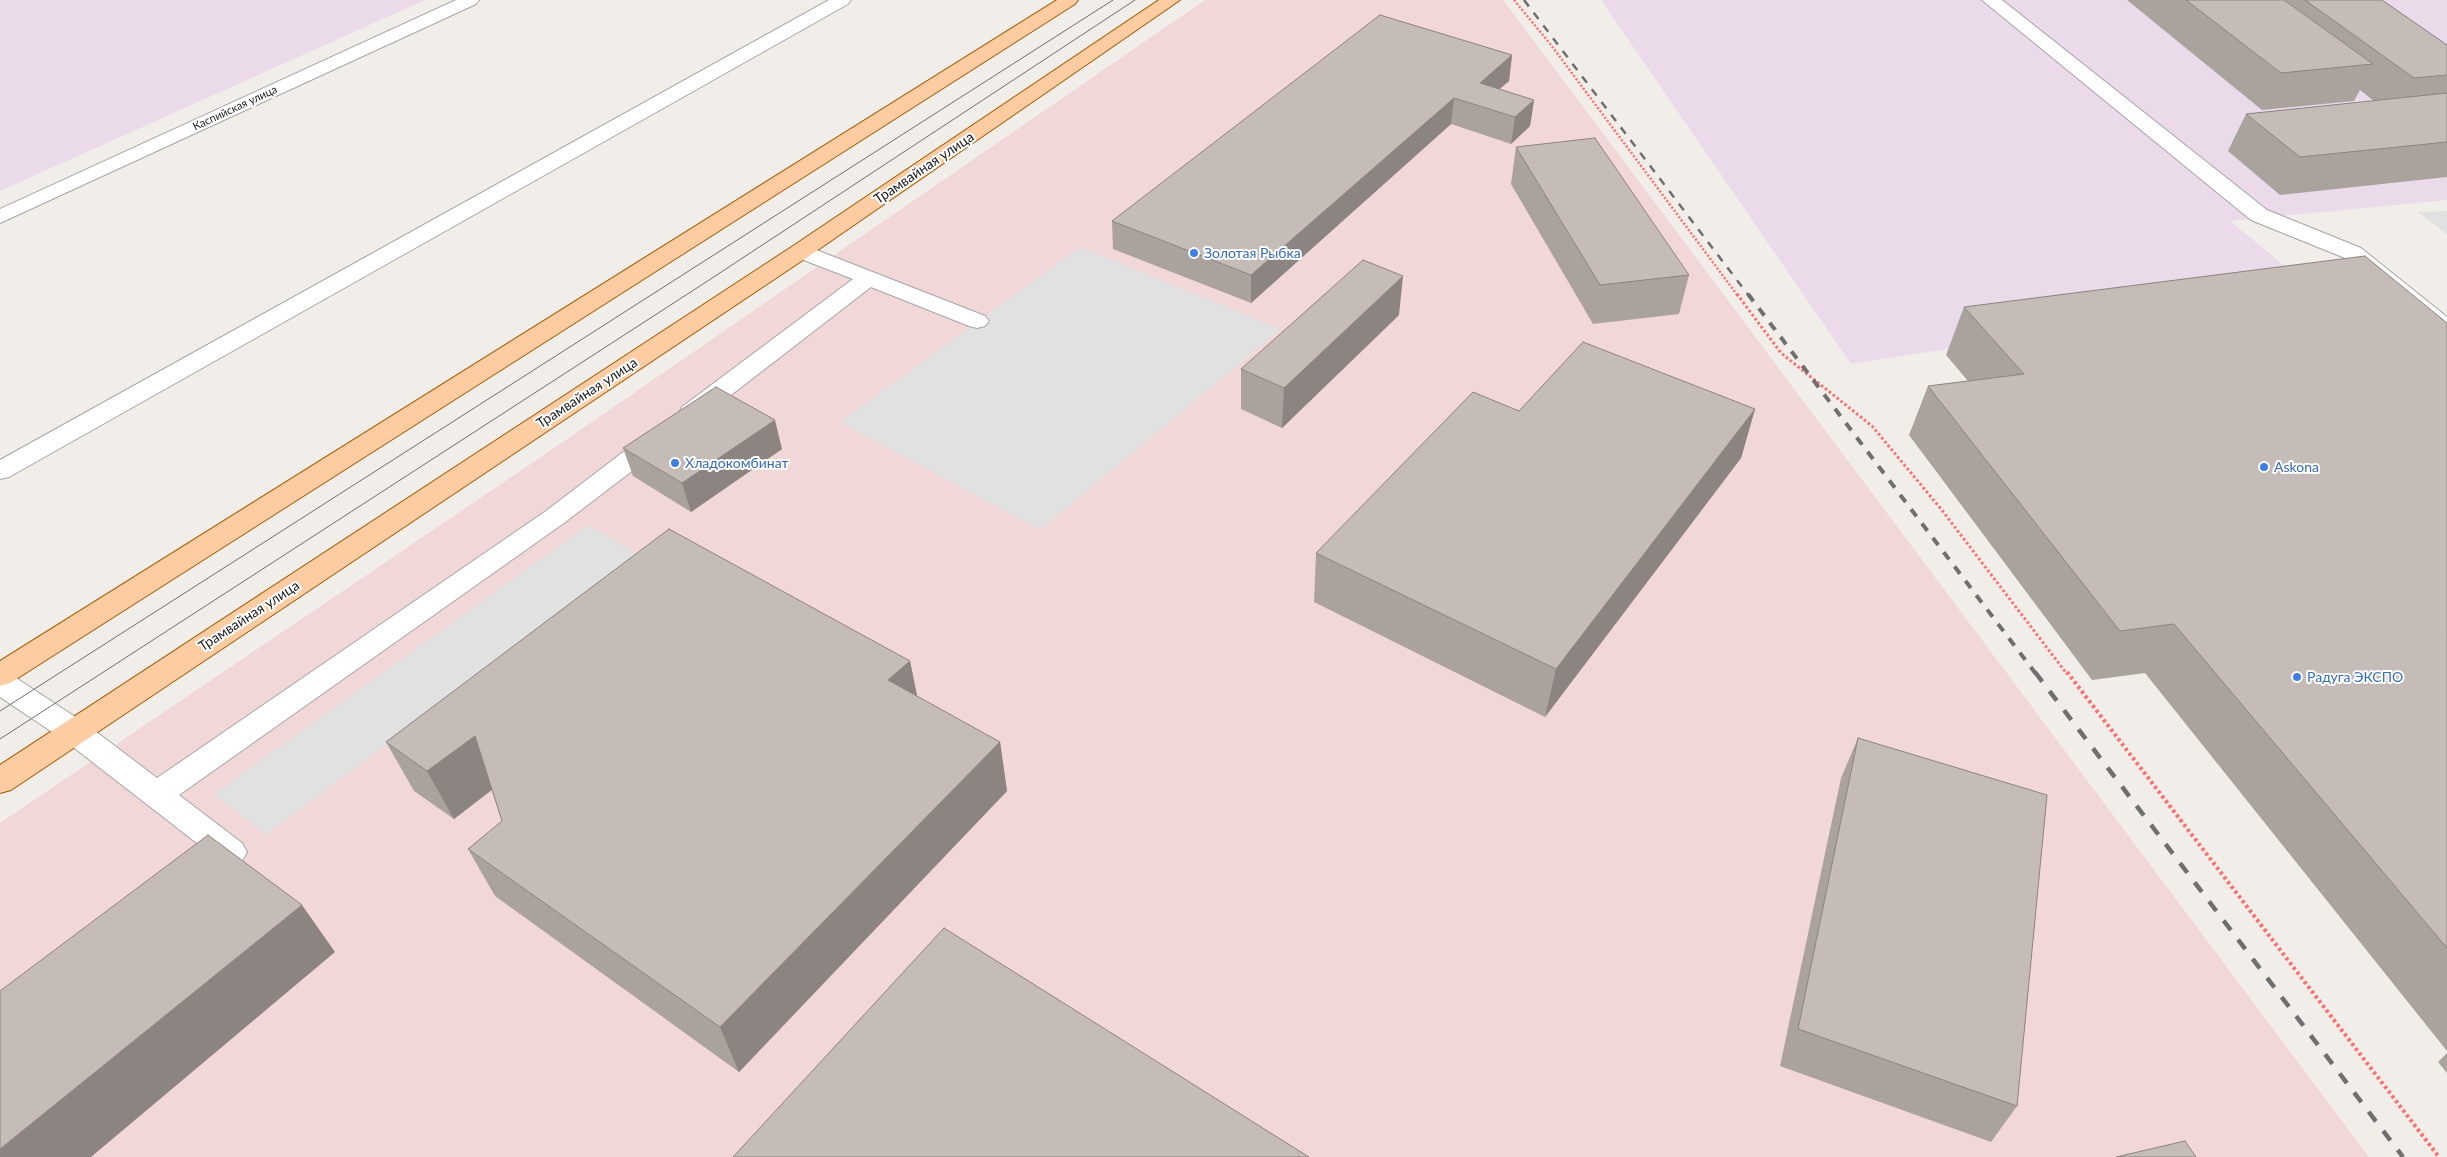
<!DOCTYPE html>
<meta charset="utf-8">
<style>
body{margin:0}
canvas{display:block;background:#f1ede8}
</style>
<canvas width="2447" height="1157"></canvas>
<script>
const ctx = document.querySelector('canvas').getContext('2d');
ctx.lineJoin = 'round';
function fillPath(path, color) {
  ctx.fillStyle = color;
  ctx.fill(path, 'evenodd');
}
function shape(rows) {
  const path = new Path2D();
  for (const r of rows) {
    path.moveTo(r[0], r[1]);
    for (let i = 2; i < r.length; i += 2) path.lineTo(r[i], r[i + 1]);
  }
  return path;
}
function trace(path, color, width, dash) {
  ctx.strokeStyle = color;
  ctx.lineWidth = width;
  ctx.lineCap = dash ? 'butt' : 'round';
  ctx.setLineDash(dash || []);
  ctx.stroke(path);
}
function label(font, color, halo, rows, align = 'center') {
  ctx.font = font + ' Lato,sans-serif';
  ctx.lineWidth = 4;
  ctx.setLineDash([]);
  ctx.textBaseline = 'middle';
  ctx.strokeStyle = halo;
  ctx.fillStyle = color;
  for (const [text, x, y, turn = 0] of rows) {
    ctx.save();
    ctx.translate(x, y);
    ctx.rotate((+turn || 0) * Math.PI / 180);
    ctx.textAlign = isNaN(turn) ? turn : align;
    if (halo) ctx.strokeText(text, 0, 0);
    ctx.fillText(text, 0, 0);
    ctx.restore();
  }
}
const commercial = shape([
 [1205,0,1503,0,2369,1157,0,1157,0,823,538,459]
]);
const industrial = shape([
 [0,0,425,0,0,191],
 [1601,0,2447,0,2447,200,2230,221,2315,291,1851,364]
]);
const parking = shape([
 [2447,211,2447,234,2418,212],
 [1080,247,1281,329,1040,530,840,422],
 [588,525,640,555,266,835,214,794]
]);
const pathFar2 = shape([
 [1514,0,1551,45,1738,296]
]);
const pathFar1 = shape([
 [1737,294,1781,353,1872,426,1941,509,2067,674]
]);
const path = shape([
 [2067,672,2439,1157]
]);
const service = shape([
 [829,0,851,0,848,4,9,477,0,479,0,460,829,0],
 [1982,0,2002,0,2267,210,2361,248,2447,317,2447,335,2439,333,2345,258,2251,220,1982,0],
 [801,244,985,316,989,321,985,326,977,328,969,326,871,287,700,419,691,421,682,419,679,413,682,407,853,279,793,256,790,251,793,246,801,244],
 [657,431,666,433,670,439,666,445,564,523,179,795,242,843,247,852,242,861,231,865,220,861,64,740,0,697,0,671,10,674,86,724,157,778,546,511,648,433,657,431]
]);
const minor = shape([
 [456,0,479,0,476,4,0,223,0,209,456,0]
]);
const primary = shape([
 [1057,0,1078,0,1075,4,10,683,0,686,0,661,1057,0],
 [1159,0,1180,0,809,256,11,790,0,793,0,765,793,246,1159,0]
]);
const tram = shape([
 [0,711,1113,0],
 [0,739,703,284,1135,0]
]);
const railFar2 = shape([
 [1524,0,1749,296]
]);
const railFar1 = shape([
 [1748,294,2036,674]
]);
const rail = shape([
 [2035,672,2403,1157]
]);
const wall = shape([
 [2127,0,2382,0,2447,45,2447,177,2280,195,2228,151,2246,114,2374,101,2360,90,2354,101,2262,110],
 [1512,55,1509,81,1499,89,1534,100,1530,126,1511,144,1451,124,1251,303,1113,249,1112,221],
 [1516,147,1689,275,1679,314,1593,324,1511,184],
 [1964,307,2447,323,2447,1051,2145,673,2092,680,1909,435,1928,386,1968,381,1946,355],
 [1399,315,1282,428,1241,409,1241,369],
 [1755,409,1741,458,1545,717,1314,602,1316,553,1519,411],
 [623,448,782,449,691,512,633,476],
 [910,661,917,697,1000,742,1007,791,739,1072,495,896,468,849,502,821,492,790,454,819,414,791,386,742],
 [1858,738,2017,1106,1991,1142,1780,1066,1841,778],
 [2447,1053,2447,1073,2438,1062]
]);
const shadedWall = shape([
 [1512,55,1509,81,1480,106,1480,83],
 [1454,98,1451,124,1251,303,1251,275],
 [1534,100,1530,126,1511,144,1515,117],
 [1403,276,1399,315,1282,428,1284,388],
 [1755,409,1741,458,1545,717,1556,669],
 [775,420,782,449,691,512,682,483],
 [910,661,920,710,888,680],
 [475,736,499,784,454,819,427,771],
 [1000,742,1007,791,739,1072,720,1027],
 [302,905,335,952,91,1157,0,1157,0,1149]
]);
const building = shape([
 [2186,0,2284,0,2373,64,2281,73,2186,0],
 [2305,0,2382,0,2447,45,2447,75,2414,78,2305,0],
 [1380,15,1512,55,1480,83,1534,100,1515,117,1454,98,1251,275,1112,221,1380,15],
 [2447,93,2447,142,2300,157,2246,114,2447,93],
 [1595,138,1689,275,1600,285,1516,147,1595,138],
 [2365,256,2447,323,2447,948,2174,624,2120,631,1928,386,2024,374,1964,307,2365,256],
 [1363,260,1403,276,1284,388,1241,369,1363,260],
 [1583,342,1755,409,1556,669,1316,553,1473,392,1519,411,1583,342],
 [716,387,775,420,682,483,623,448,716,387],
 [669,529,910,661,888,680,1000,742,720,1027,468,849,502,821,475,736,427,771,386,742,669,529],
 [1858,738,2047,795,2017,1106,1798,1029,1858,738],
 [208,835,302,905,0,1149,0,991,208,835],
 [944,928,1309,1157,733,1157,944,928],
 [2185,1141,2196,1157,2116,1157,2185,1141]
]);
const markers = [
 [1194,253,5,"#3f7fe0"],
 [675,463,5,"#3f7fe0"],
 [2264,467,5,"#3f7fe0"],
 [2297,677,5,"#3f7fe0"]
];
const farStreetnames = [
 ["Каспийская улица",235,108,-25]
];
const streetNames = [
 ["Трамвайная улица",924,168,-34],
 ["Трамвайная улица",587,393,-33],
 ["Трамвайная улица",249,616,-33]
];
const shopNames = [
 ["Золотая Рыбка",1204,253],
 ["Хладокомбинат",685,463],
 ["Askona",2274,467],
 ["Радуга ЭКСПО",2307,677]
];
fillPath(commercial, '#f2d7d9');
fillPath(industrial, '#ebdae9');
fillPath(parking, '#e1e1e1');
trace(service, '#a5a5a5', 2);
trace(minor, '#a5a5a5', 2);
trace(primary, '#9e5a00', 2);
trace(pathFar2, '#fb706f', 2.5, [2, 2]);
trace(pathFar1, '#fb706f', 3, [2.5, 2.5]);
trace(path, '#fb706f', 4, [3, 3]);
fillPath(service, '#fff');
fillPath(minor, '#fff');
fillPath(primary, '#fdcca2');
trace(tram, '#6f6f6f', 1);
trace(railFar2, '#6f6f6f', 2.5, [8, 8]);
trace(railFar1, '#6f6f6f', 4, [9, 9]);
trace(rail, '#6f6f6f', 4.5, [12, 12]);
fillPath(wall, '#aaa29d');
fillPath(shadedWall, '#8b8480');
fillPath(building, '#c6bcb7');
trace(building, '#8b8480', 1);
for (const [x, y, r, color] of markers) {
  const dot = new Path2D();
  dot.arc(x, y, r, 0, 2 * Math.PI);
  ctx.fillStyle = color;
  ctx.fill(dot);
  trace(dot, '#fff', 2);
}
label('11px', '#212121', '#fff', farStreetnames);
label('14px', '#212121', '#fff', streetNames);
label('14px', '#366cbe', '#fff', shopNames, 'left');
</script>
